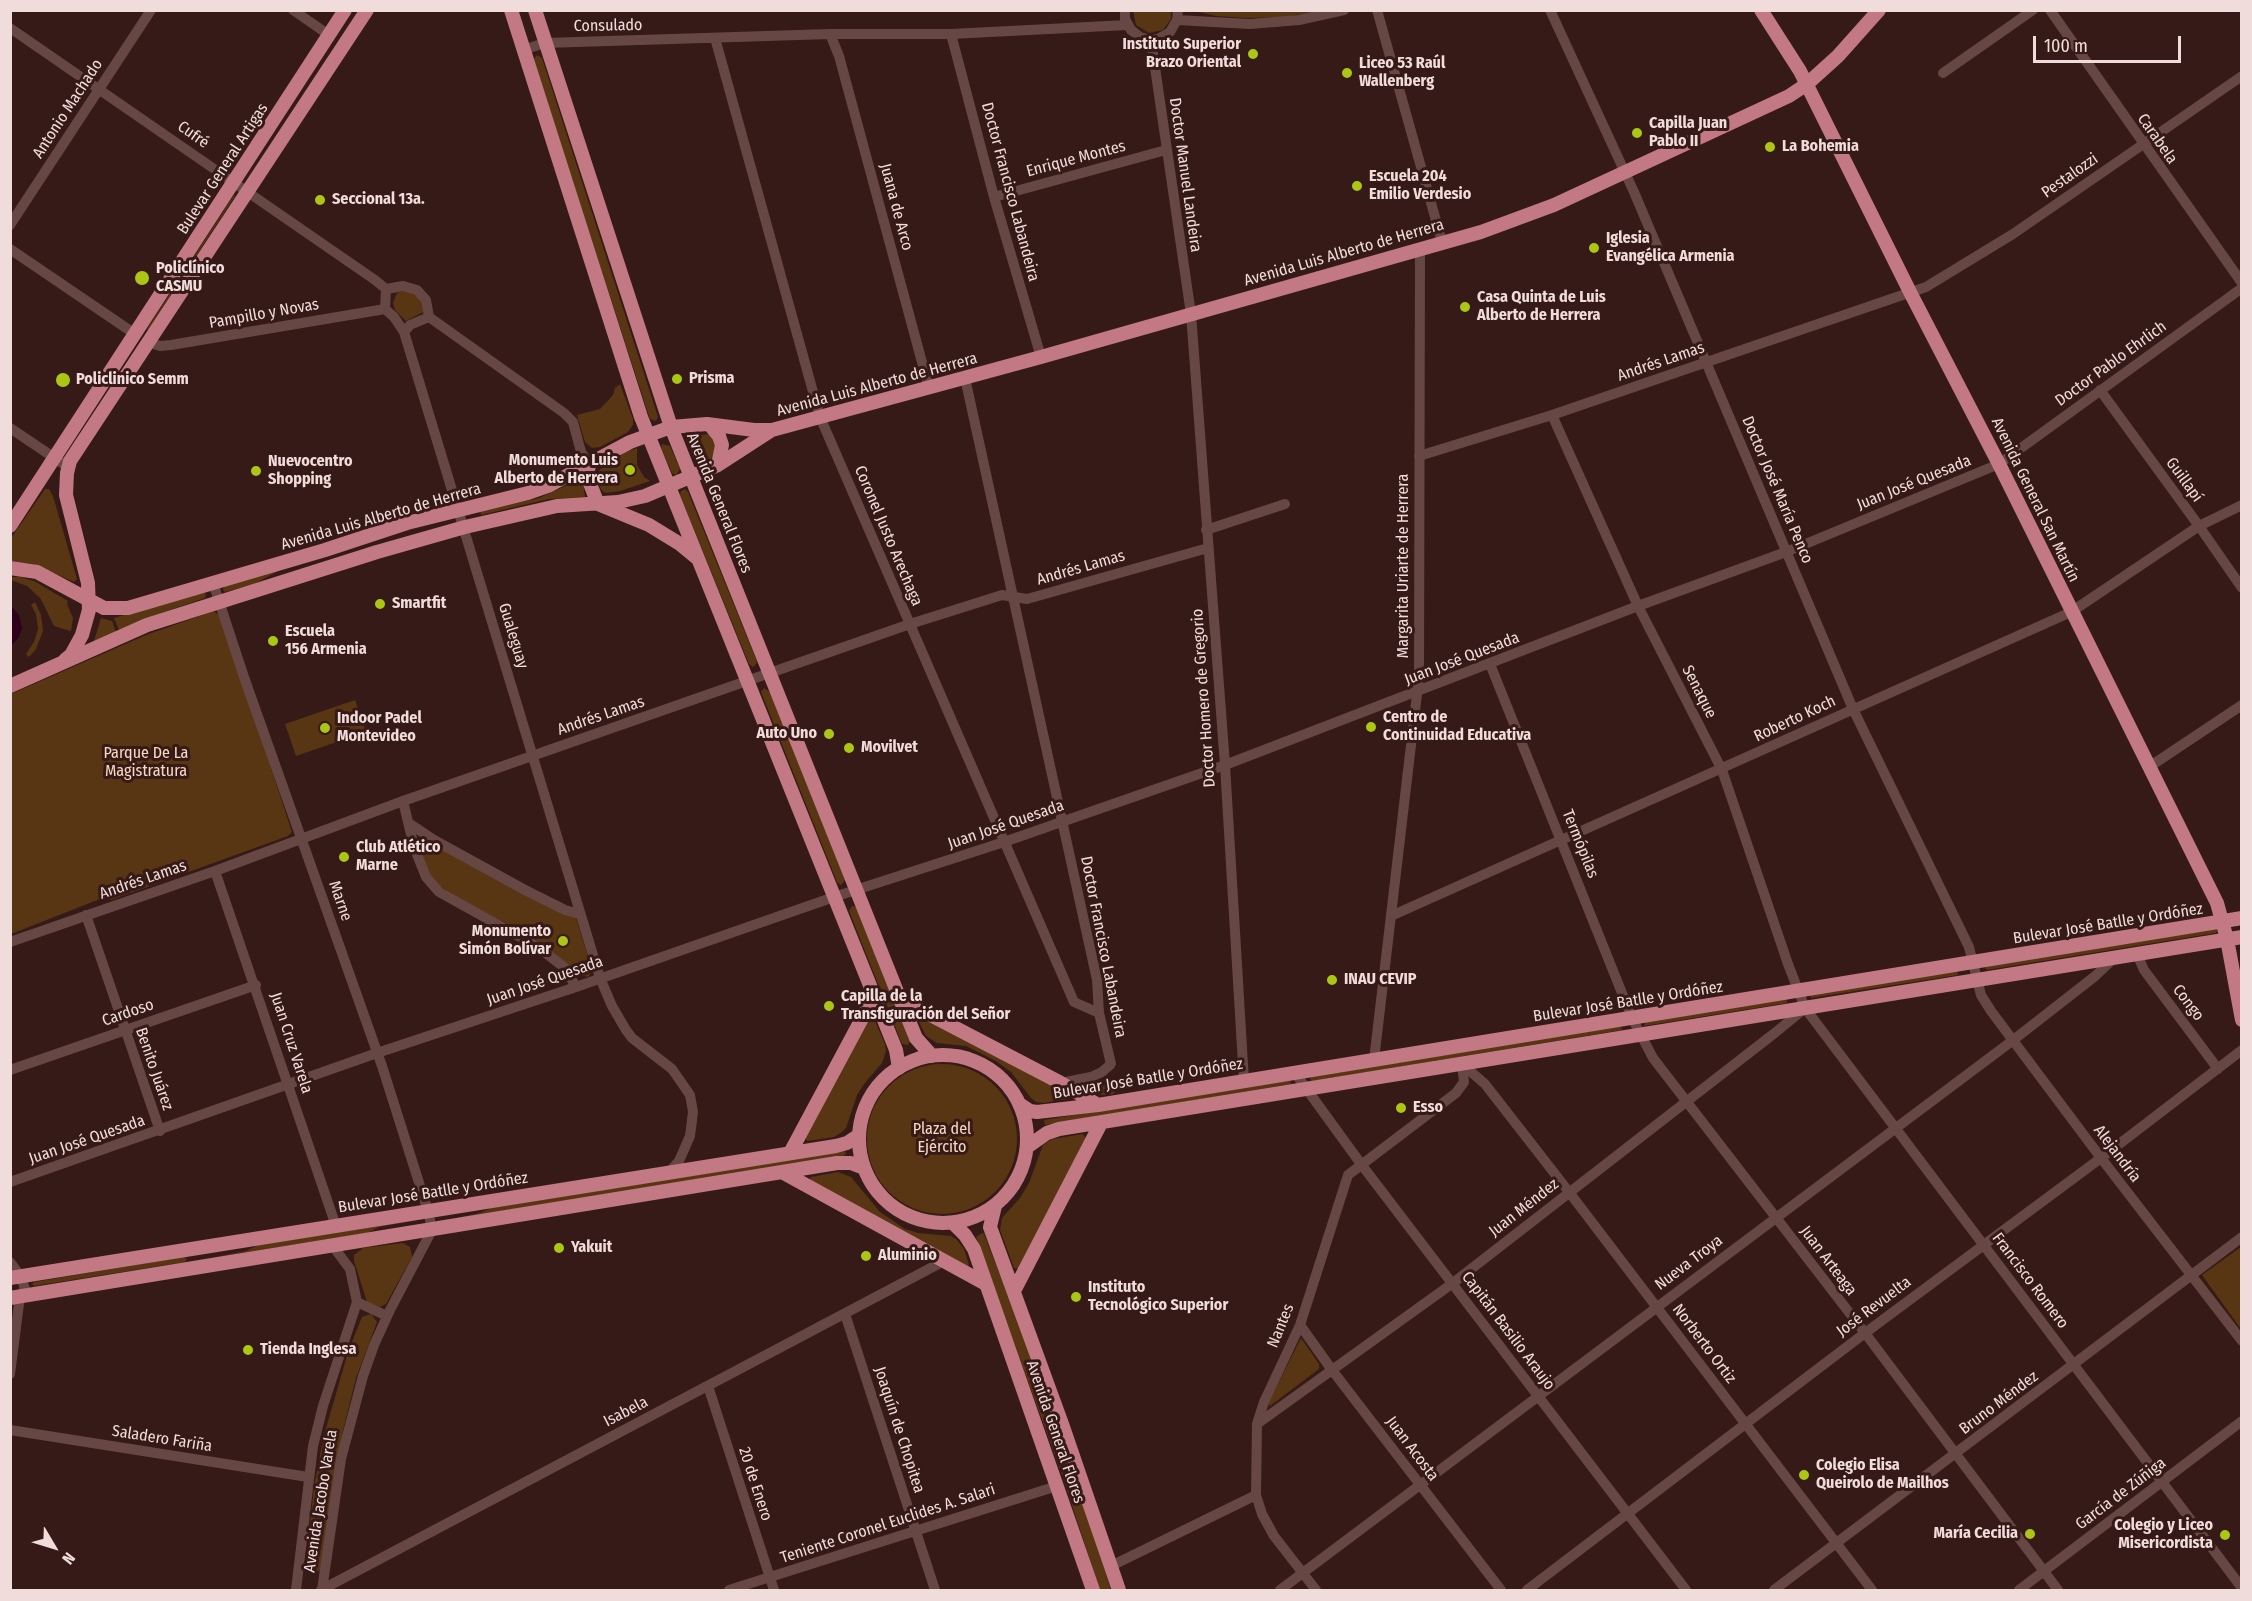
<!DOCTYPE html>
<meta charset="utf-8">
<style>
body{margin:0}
#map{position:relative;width:2252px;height:1601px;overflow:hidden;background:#361a17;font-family:"Fira Sans Condensed",sans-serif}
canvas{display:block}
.frame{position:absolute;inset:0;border:12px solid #f0dcda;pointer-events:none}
.north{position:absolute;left:24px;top:1517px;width:60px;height:60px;-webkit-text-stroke:4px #361a17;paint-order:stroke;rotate:128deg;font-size:16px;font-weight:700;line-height:24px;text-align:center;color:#f0dcda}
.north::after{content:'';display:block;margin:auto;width:21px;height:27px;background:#f0dcda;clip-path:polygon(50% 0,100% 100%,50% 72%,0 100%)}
.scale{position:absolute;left:2033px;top:36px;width:148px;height:27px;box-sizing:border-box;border:3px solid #f0dcda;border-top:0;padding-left:8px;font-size:18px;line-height:21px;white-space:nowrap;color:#f0dcda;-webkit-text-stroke:4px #361a17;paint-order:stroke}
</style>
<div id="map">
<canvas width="2252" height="1601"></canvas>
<div class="frame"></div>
<div class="north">N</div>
<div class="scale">100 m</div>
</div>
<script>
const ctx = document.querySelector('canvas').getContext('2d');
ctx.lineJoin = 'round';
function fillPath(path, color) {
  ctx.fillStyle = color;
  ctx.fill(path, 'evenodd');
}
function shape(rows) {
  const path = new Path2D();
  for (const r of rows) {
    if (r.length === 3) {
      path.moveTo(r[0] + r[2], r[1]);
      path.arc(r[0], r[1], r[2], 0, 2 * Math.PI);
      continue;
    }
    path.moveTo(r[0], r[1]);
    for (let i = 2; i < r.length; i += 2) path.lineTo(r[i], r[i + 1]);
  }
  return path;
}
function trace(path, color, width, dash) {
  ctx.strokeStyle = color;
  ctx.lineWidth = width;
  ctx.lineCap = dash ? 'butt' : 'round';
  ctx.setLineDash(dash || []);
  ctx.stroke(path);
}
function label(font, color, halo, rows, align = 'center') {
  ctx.font = font + ' "Fira Sans Condensed",sans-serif';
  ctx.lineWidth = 6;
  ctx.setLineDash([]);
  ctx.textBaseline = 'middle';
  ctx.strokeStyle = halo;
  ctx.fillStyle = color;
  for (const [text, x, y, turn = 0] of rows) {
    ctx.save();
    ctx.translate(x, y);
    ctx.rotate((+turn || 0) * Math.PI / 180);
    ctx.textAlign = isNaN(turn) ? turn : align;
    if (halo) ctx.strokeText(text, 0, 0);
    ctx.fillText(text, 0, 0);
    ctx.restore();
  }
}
const green = shape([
 [1133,11,1171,11,1171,19,1163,30,1149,33,1136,25],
 [1195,11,1320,11,1284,17,1246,18,1216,16],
 [537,55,542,58,658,417,656,421,650,419,554,124,533,60],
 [234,195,235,196,148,330,147,329],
 [407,290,421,298,423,312,406,321,395,310,393,303,397,293],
 [620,384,633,419,633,425,628,432,600,447,592,448,585,442,577,415,600,409,613,395,615,388],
 [709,434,716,440,715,457,699,465,695,462,686,438,687,436],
 [662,444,670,446,680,469,676,475,672,473,661,448],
 [637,448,637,465,644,477,650,481,620,491,606,493,602,491,596,479,599,470,626,452],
 [579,480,583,483,585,497,549,499,481,515,480,511,539,498],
 [45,489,49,489,53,496,77,579,74,582,33,564,11,561,11,538],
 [685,489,688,492,756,659,757,663,753,667,749,664,680,495,681,491],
 [284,568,254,584,225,592,223,590,224,586],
 [11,577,20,577,34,581,68,601,67,604,73,618,71,631,54,626,41,599,27,586,11,580],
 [203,592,206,594,205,598,150,617,119,630,114,618],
 [35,602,41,615,43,631,36,649,29,657,26,654,34,642,38,629,36,614,31,605],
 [214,611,221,617,292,832,288,836,111,900,105,897,11,934,11,694,146,635],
 [101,618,112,621,116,632,94,641],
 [764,688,770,692,845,880,841,885,837,882,761,692],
 [355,700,366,732,296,756,285,724],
 [427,840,576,918,591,966,590,975,587,977,579,974,531,936,460,900,432,881,420,851,422,842],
 [852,906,856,907,910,1041,908,1045,902,1044,849,911],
 [2215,929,2217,931,2216,933,1987,970,1985,968,1986,966],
 [1957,970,1958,975,1811,998,1810,995],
 [1786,998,1787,1003,1644,1026,1645,1022],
 [871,1012,885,1044,886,1051,882,1063,864,1084,857,1095,846,1128,842,1132,834,1137,807,1141,805,1137],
 [919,1014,1071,1096,1071,1098,1044,1103,1036,1102,1031,1098,1011,1072,996,1061,966,1046,937,1043,926,1036,918,1020],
 [1621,1026,1622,1030,1312,1081,1310,1079,1311,1077],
 [942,1139,75],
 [1109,1079,1116,1081,1116,1091,1113,1094,1104,1095,1085,1092,1078,1085],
 [1290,1080,1291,1084,1045,1125,1044,1120],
 [1083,1134,1086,1138,1084,1141,1018,1269,1014,1268,1000,1230,1002,1218,1020,1198,1029,1183,1043,1145,1052,1139],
 [845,1151,846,1154,843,1156,447,1220,480,1213,491,1208],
 [838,1172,851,1177,880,1212,905,1229,918,1233,951,1236,956,1239,964,1249,969,1265,967,1267,809,1180,811,1177],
 [417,1220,379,1227,367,1233,209,1258,246,1251,258,1245],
 [982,1233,984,1234,1019,1324,1075,1480,1111,1590,1100,1590,1063,1478,976,1237],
 [403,1243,410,1247,412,1257,386,1304,380,1307,367,1302,354,1261,354,1255,363,1248],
 [2241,1247,2241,1329,2202,1275],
 [184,1257,187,1259,185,1262,34,1286,32,1284,34,1282],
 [371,1314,377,1322,356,1378,343,1430,333,1482,322,1569,317,1572,311,1572,307,1568,306,1562,314,1487,324,1435,349,1349,362,1317],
 [1301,1338,1319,1364,1319,1369,1270,1406,1268,1404]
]);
const water = shape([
 [11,606,19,615,22,628,19,637,11,646]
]);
const minor = shape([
 [293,10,329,35],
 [1125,10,1125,19,1131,30,1140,37,1151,40,1158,39,1170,32,1177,20,1178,10],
 [1377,10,1442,242],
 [1550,10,1634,192,1853,709,1969,947,1981,995,1991,1011,2101,1158,2242,1341],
 [2050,10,2242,283],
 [1177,20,1250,24,1299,20,1344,10],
 [10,28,375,280,386,289,385,309],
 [830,34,839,56,929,388],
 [951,34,994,197,1041,357],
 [715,38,820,417,1074,1002,1099,1013],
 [1151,40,1191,314,1225,765,1244,1081],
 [523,50,545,43,830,34,951,34,1127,25],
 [1943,73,2033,10],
 [994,197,1166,150],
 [10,225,151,10],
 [10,249,135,334],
 [386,289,403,286,417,290,426,300,429,317,564,413,573,422,581,452,589,464],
 [385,309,394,317,404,332,600,978,612,1006,626,1030,632,1038,672,1069,690,1095,693,1112,690,1136,679,1161,669,1172],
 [404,332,410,325,429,317],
 [148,342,160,346,171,345,385,309],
 [965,378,1097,980,1099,1013,1111,1064,1102,1072,1091,1077,1061,1083],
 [2100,390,2199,526,2242,588],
 [1552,415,1638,606,1722,770,1788,964,1805,1008,2242,1588],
 [10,428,68,467],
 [1419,456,1552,415,1926,287,2013,234,2242,76],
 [1206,530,1285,504],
 [213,583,245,680,382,1066,428,1211,432,1230,390,1310,374,1345,363,1376,341,1459,322,1590],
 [1490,664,1632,1018,1653,1058,1865,1333,2058,1590],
 [2149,767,2242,705],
 [403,801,414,847,426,877,439,892,538,947,565,968,576,987],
 [410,824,434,840,525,890,565,910,580,914],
 [215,871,336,1226],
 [86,915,160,1131],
 [1391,916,2071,612,2199,526,2242,505],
 [10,942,215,871,403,801,910,624,1002,595,1027,599,1208,548],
 [2137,954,2144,970,2218,1069],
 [1374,1060,1419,677,1420,248],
 [1462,1064,1485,1084,1569,1192,1872,1590],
 [10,1070,256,985],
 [1295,1073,1361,1164,1686,1590],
 [10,1182,377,1053,576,987,834,897,1004,842,1225,765,1638,606,1786,552,1999,464,2242,288],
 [332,1245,350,1269,357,1302],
 [10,1262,21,1277,25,1289,20,1296,10,1374],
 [845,1314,935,1590],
 [1300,1325,1332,1370,1501,1590],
 [708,1386,774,1590],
 [1257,1424,1453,1283,1776,1032,1804,1009],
 [10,1430,308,1477],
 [1111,1566,1256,1495],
 [296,1590,313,1446,323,1406,357,1302,387,1316],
 [321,1590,944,1261],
 [729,1590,1057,1486],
 [1280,1590,2012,1041,2094,977,2114,958],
 [1316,1590,1274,1536,1262,1514,1256,1495,1257,1424,1264,1402,1300,1325,1348,1175,1456,1093,1464,1082,1462,1064],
 [1527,1590,1865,1333,2101,1158,2242,1050],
 [1774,1590,2242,1237],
 [2019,1590,2242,1421]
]);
const major = shape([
 [511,10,641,417,896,1050,899,1068],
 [535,10,671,427,900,999,916,1038,932,1056],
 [1761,10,1800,71,1911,294,1999,464,2217,903,2227,939,2242,1020],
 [710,425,719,436,722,445,718,465],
 [589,464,587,476,598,504,649,525,680,544,697,558],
 [10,526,345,10],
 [10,568,37,572,104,608,128,608,325,550,407,523,528,493,548,486,630,442,671,427,707,424,754,430,772,430,1041,357,1481,232,1554,205,1789,96,1807,84,1838,56,1879,10],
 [65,660,71,655,82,635,89,610,88,583,66,495,67,473,70,461,367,10],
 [10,686,147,625,377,552,465,527,557,506,618,502,645,496,718,465,772,430],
 [900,999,1061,1083,1098,1105],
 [943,1139,84],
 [1021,1105,1030,1111,1037,1112,1098,1105,2242,918],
 [1027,1147,1047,1133,1059,1129,2242,937],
 [790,1153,874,996],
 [782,1172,986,1284],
 [995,1206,990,1227,1062,1424,1119,1590],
 [953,1223,965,1235,974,1249,1093,1590],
 [10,1278,836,1146,847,1143,859,1135],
 [1014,1291,1101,1123],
 [10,1298,837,1163,851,1163,864,1168]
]);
const markers = [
 [1253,54,6,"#abc615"],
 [1347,73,6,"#abc615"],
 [1637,133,6,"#abc615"],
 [1770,147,6,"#abc615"],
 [1357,186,6,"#abc615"],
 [320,200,6,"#abc615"],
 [1594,248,6,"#abc615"],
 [142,278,8,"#abc615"],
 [1465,307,6,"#abc615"],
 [677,379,6,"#abc615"],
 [63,380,8,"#abc615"],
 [630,470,6,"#abc615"],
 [256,471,6,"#abc615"],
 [380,604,6,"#abc615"],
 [273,641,6,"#abc615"],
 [1371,727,6,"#abc615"],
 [325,728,6,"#abc615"],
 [829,734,6,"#abc615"],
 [849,748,6,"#abc615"],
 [344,857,6,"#abc615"],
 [563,941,6,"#abc615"],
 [1332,980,6,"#abc615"],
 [829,1006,6,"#abc615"],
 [1401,1108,6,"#abc615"],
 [559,1248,6,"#abc615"],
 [866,1256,6,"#abc615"],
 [1076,1297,6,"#abc615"],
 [248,1350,6,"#abc615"],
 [1804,1475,6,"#abc615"],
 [2030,1534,6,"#abc615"],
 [2225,1535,6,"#abc615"]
];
const streetNames = [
 ["Consulado",608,26,-1],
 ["Antonio Machado",68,109,-57],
 ["Cufré",193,135,35],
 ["Carabela",2157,139,55],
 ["Enrique Montes",1076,159,-15],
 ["Bulevar General Artigas",223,169,-57],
 ["Doctor Manuel Landeira",1185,175,82],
 ["Pestalozzi",2070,176,-35],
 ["Doctor Francisco Labandeira",1010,192,75],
 ["Juana de Arco",896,207,75],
 ["Avenida Luis Alberto de Herrera",1344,253,-16],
 ["Pampillo y Novas",264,314,-10],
 ["Andrés Lamas",1661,362,-19],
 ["Doctor Pablo Ehrlich",2111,364,-36],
 ["Avenida Luis Alberto de Herrera",877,385,-15],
 ["Guillapí",2184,480,54],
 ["Juan José Quesada",1914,483,-22],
 ["Doctor José María Penco",1777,490,67],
 ["Avenida General San Martín",2035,500,64],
 ["Avenida General Flores",719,503,68],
 ["Avenida Luis Alberto de Herrera",381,517,-16],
 ["Coronel Justo Arechaga",888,536,67],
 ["Margarita Uriarte de Herrera",1404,566,-90],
 ["Andrés Lamas",1081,568,-16],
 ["Gualeguay",513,636,73],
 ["Juan José Quesada",1462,659,-21],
 ["Senaque",1699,692,63],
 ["Doctor Homero de Gregorio",1204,698,-94],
 ["Andrés Lamas",601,716,-19],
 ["Roberto Koch",1795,719,-25],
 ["Juan José Quesada",1006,825,-19],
 ["Termópilas",1580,844,68],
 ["Andrés Lamas",143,880,-19],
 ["Marne",340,901,71],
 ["Bulevar José Batlle y Ordóñez",2108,924,-9],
 ["Doctor Francisco Labandeira",1103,947,79],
 ["Juan José Quesada",545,981,-19],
 ["Bulevar José Batlle y Ordóñez",1628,1002,-9],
 ["Congo",2188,1003,53],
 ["Cardoso",128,1013,-19],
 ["Juan Cruz Varela",291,1043,72],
 ["Benito Juárez",154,1069,71],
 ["Bulevar José Batlle y Ordóñez",1148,1079,-9],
 ["Juan José Quesada",87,1140,-19],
 ["Alejandría",2117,1154,53],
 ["Bulevar José Batlle y Ordóñez",433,1193,-9],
 ["Juan Méndez",1524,1208,-38],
 ["Juan Arteaga",1828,1261,53],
 ["Nueva Troya",1689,1263,-37],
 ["Francisco Romero",2030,1281,53],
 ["José Revuelta",1874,1307,-37],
 ["Nantes",1281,1326,-68],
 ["Capitán Basilio Araujo",1508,1331,53],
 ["Norberto Ortiz",1704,1344,53],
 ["Bruno Méndez",1999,1403,-37],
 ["Isabela",626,1412,-27],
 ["Joaquín de Chopitea",899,1430,72],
 ["Avenida General Flores",1055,1432,71],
 ["Saladero Fariña",162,1439,9],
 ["Juan Acosta",1412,1449,53],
 ["20 de Enero",755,1484,72],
 ["García de Zúñiga",2121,1494,-37],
 ["Avenida Jacobo Varela",321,1501,-81],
 ["Teniente Coronel Euclides A. Salari",888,1524,-18]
];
const poiNames = [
 ["Instituto Superior",1241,45,"right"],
 ["Brazo Oriental",1241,63,"right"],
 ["Liceo 53 Raúl",1359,64],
 ["Wallenberg",1359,82],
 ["Capilla Juan",1649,124],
 ["Pablo II",1649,142],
 ["La Bohemia",1782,147],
 ["Escuela 204",1369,177],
 ["Emilio Verdesio",1369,195],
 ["Seccional 13a.",332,200],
 ["Iglesia",1606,239],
 ["Evangélica Armenia",1606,257],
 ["Policlínico",156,269],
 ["CASMU",156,287],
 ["Casa Quinta de Luis",1477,298],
 ["Alberto de Herrera",1477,316],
 ["Prisma",689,379],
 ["Policlinico Semm",76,380],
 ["Monumento Luis",618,461,"right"],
 ["Alberto de Herrera",618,479,"right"],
 ["Nuevocentro",268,462],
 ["Shopping",268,480],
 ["Smartfit",392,604],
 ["Escuela",285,632],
 ["156 Armenia",285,650],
 ["Centro de",1383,718],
 ["Continuidad Educativa",1383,736],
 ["Indoor Padel",337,719],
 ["Montevideo",337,737],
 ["Auto Uno",817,734,"right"],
 ["Movilvet",861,748],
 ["Club Atlético",356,848],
 ["Marne",356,866],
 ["Monumento",551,932,"right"],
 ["Simón Bolívar",551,950,"right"],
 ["INAU CEVIP",1344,980],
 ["Capilla de la",841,997],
 ["Transfiguración del Señor",841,1015],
 ["Esso",1413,1108],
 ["Yakuit",571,1248],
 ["Aluminio",878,1256],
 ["Instituto",1088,1288],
 ["Tecnológico Superior",1088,1306],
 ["Tienda Inglesa",260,1350],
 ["Colegio Elisa",1816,1466],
 ["Queirolo de Mailhos",1816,1484],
 ["Colegio y Liceo",2213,1526,"right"],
 ["Misericordista",2213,1544,"right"],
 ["María Cecilia",2018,1534,"right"]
];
const parkNames = [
 ["Parque De La",146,754],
 ["Magistratura",146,772],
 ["Plaza del",942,1130],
 ["Ejército",942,1148]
];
fillPath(green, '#583613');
fillPath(water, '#2e001b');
trace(minor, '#674743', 10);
trace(major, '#c27983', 14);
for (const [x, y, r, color] of markers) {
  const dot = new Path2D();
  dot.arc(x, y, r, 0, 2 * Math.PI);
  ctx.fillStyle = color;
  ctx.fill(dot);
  trace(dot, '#361a17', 2);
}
label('16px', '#f0dcda', '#361a17', streetNames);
label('bold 16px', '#f0dcda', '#361a17', poiNames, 'left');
label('16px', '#f8dac0', '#361a17', parkNames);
</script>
